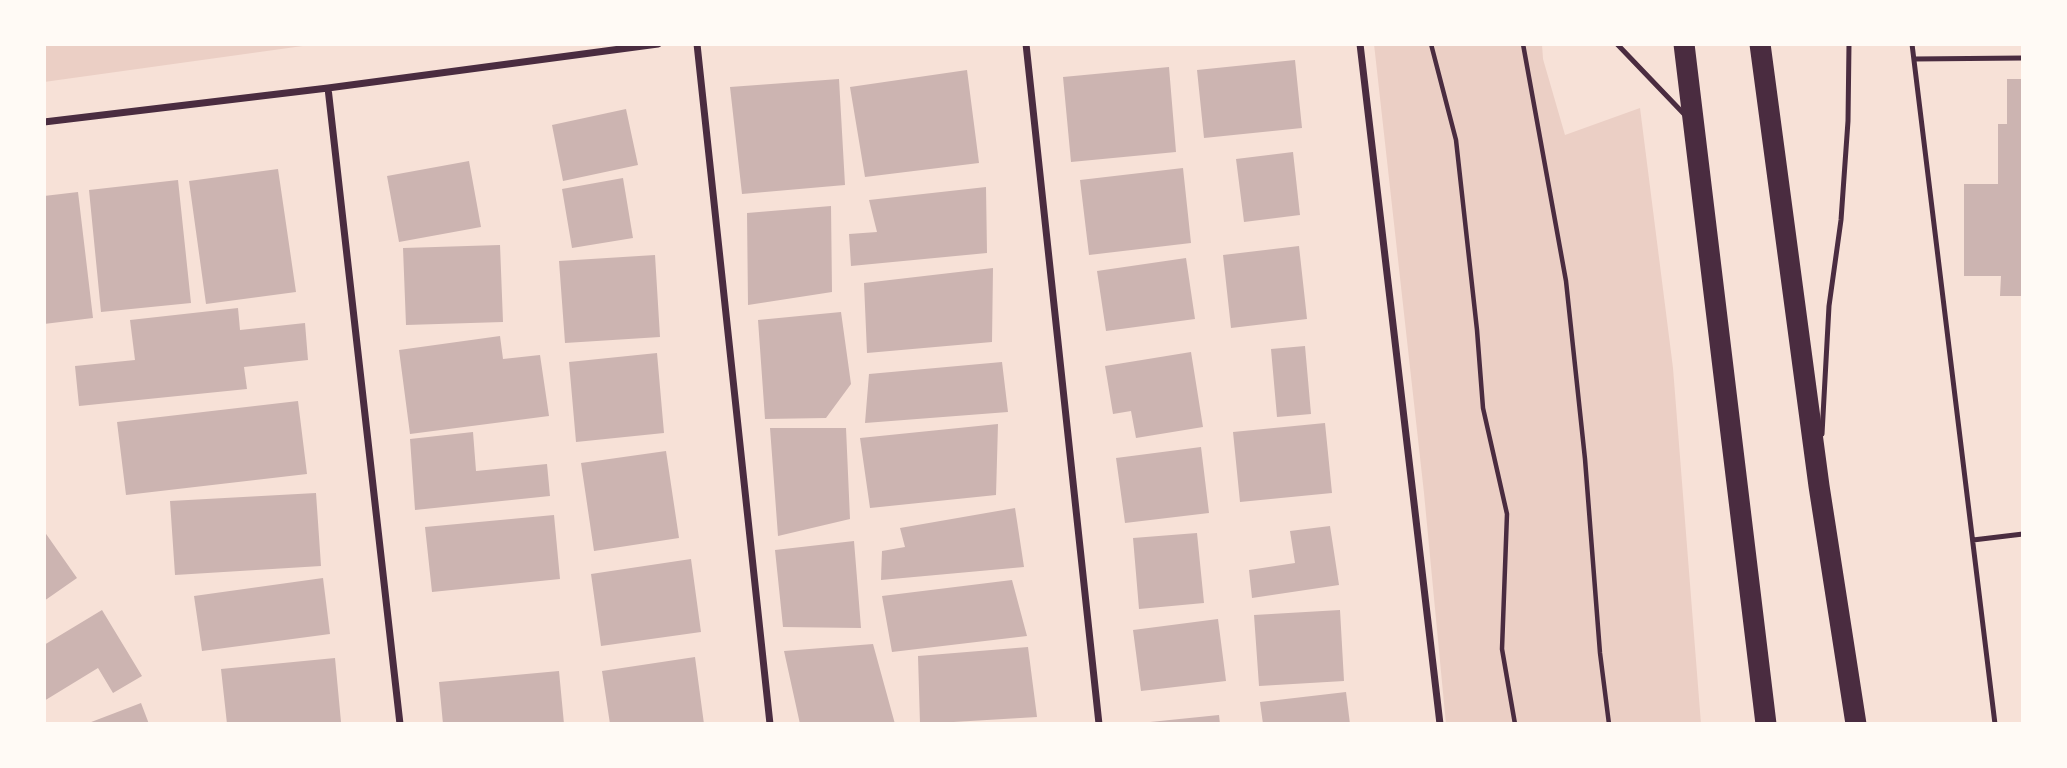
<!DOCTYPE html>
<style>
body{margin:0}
#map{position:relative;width:2067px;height:768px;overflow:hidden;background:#f7e1d7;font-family:Arial,sans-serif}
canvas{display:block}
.frame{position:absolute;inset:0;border:46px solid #fffaf5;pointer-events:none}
</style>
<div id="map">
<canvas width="2067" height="768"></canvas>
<div class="frame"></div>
</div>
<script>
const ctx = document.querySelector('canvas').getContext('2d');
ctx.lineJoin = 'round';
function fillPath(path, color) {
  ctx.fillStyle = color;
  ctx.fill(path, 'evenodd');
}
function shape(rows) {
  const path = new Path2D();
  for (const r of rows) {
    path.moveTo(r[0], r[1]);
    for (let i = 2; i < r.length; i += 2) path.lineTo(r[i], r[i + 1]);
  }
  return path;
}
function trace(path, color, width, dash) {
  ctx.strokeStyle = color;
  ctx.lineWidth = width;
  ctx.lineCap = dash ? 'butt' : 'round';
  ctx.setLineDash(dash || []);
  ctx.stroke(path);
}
const green = shape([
 [44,44,317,44,44,82],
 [1374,44,1542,44,1543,59,1565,135,1640,108,1673,368,1701,724,1446,724,1424,493]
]);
const building = shape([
 [1295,60,1302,128,1204,138,1197,70],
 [1169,67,1176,152,1071,162,1063,77],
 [967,70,979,163,865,177,850,87],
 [839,79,845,185,742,194,730,87],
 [2007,79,2023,79,2023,296,2000,296,2001,276,1964,276,1964,184,1998,184,1998,124,2007,124],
 [626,109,638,165,563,181,552,125],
 [1293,152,1300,215,1244,222,1236,159],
 [469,161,481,227,399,242,387,176],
 [1183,168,1191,243,1089,255,1080,180],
 [278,169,296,292,206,304,189,181],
 [623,178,633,238,572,248,562,189],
 [178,180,191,303,101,312,89,190],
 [986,187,987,253,851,266,849,234,877,232,869,200],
 [78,192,93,318,44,324,44,196],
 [831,206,832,292,748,305,747,213],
 [500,245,503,322,406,325,403,248],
 [1299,246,1307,319,1231,328,1223,255],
 [655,255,660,337,565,343,559,261],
 [1186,258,1195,319,1106,331,1097,271],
 [993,268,992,342,867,353,864,283],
 [238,308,240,330,305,323,308,360,244,367,247,389,79,406,75,366,135,360,130,320],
 [841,312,851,384,826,418,765,419,758,320],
 [500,336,503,359,540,355,549,416,410,434,399,350],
 [1305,346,1311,414,1277,417,1271,349],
 [1191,352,1203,427,1136,438,1131,411,1113,414,1105,366],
 [657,353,664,433,576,442,569,362],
 [1002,362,1008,412,865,423,869,374],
 [298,401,307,474,126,495,117,422],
 [1325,423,1332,493,1240,502,1233,432],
 [998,424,996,495,870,508,860,438],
 [770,428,846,428,850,519,778,536],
 [473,432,476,471,547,464,550,496,415,510,410,439],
 [1201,447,1209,513,1125,523,1116,458],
 [666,451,679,538,594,551,581,463],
 [316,493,321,566,175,575,170,501],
 [1015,508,1024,567,881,580,882,551,905,547,900,528],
 [554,515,560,579,432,592,425,527],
 [1330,526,1339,585,1252,598,1249,570,1295,563,1290,531],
 [44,531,77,578,44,601],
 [1197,533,1204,603,1139,609,1133,538],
 [854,541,861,628,783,627,775,550],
 [691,559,701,632,601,646,591,574],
 [323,578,330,634,202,651,194,596],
 [1012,580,1027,636,892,652,882,596],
 [102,610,142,676,113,693,98,668,44,701,44,645],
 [1340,610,1344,681,1259,686,1254,615],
 [1218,619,1226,681,1141,691,1133,630],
 [873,644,895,724,800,724,784,651],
 [1028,647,1037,717,920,724,918,656],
 [695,657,704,724,610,724,602,671],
 [335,658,341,722,318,724,227,724,221,669],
 [559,671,564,724,443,724,439,682],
 [1346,692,1350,724,1263,724,1260,702],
 [141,703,149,724,86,724],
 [1219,715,1220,724,1150,724,1150,722]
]);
const path = shape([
 [1431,44,1456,140,1477,330,1483,408,1507,514,1502,649,1515,724],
 [1523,44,1566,281,1585,459,1600,653,1609,724]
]);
const service = shape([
 [1617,44,1685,115],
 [1912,44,1995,724],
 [1914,59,2023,58],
 [1822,434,1829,306,1841,220,1848,121,1849,44],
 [1973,540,2023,534]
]);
const minor = shape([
 [697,44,770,724],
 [1026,44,1099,724],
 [1360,44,1440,724],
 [328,88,400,724],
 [44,122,328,88,658,44]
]);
const motorway = shape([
 [1684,44,1766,724],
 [1760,44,1819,486,1856,724]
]);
fillPath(green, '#ebcfc5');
fillPath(building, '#ccb4b1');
trace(path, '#4a2c40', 4.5);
trace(service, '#4a2c40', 5);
trace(minor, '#4a2c40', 7);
trace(motorway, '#4a2c40', 21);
</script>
